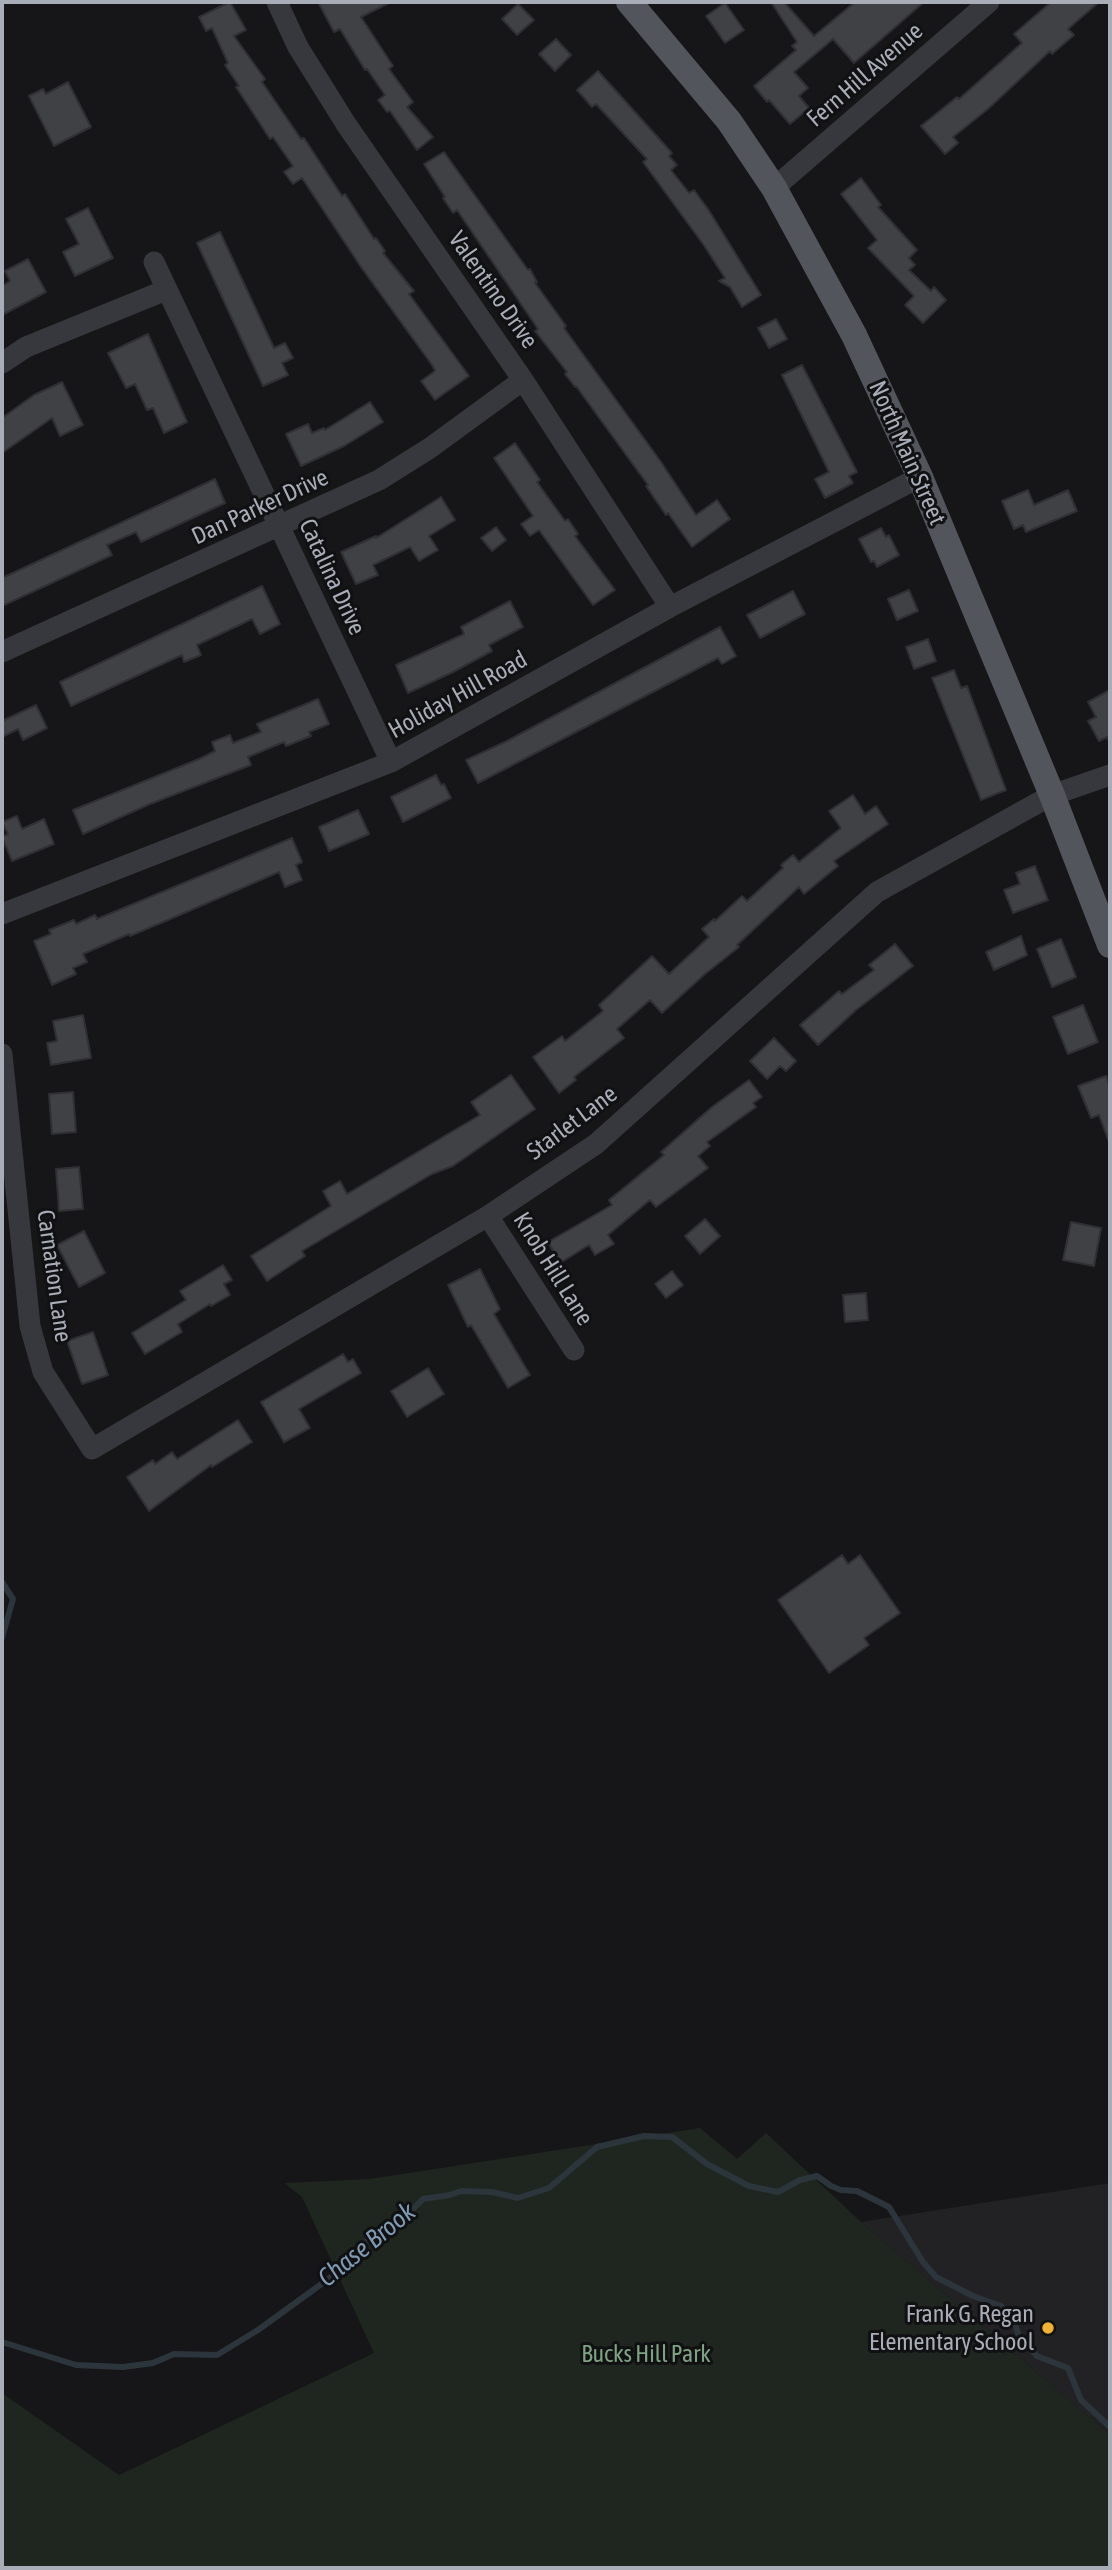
<!DOCTYPE html>
<style>
body{margin:0}
#map{position:relative;width:1112px;height:2570px;overflow:hidden;background:#161618;font-family:"Asap Condensed",sans-serif}
canvas{display:block}
.frame{position:absolute;inset:0;border:4px solid #a8adb8;pointer-events:none}
</style>
<div id="map">
<canvas width="1112" height="2570"></canvas>
<div class="frame"></div>
</div>
<script>
const ctx = document.querySelector('canvas').getContext('2d');
ctx.lineJoin = 'round';
function fillPath(path, color) {
  ctx.fillStyle = color;
  ctx.fill(path, 'evenodd');
}
function shape(rows) {
  const path = new Path2D();
  for (const r of rows) {
    path.moveTo(r[0], r[1]);
    for (let i = 2; i < r.length; i += 2) path.lineTo(r[i], r[i + 1]);
  }
  return path;
}
function trace(path, color, width, dash) {
  ctx.strokeStyle = color;
  ctx.lineWidth = width;
  ctx.lineCap = dash ? 'butt' : 'round';
  ctx.setLineDash(dash || []);
  ctx.stroke(path);
}
function label(font, color, halo, rows, align = 'center') {
  ctx.font = font + ' "Asap Condensed",sans-serif';
  ctx.lineWidth = 6;
  ctx.setLineDash([]);
  ctx.textBaseline = 'middle';
  ctx.strokeStyle = halo;
  ctx.fillStyle = color;
  for (const [text, x, y, turn = 0] of rows) {
    ctx.save();
    ctx.translate(x, y);
    ctx.rotate((+turn || 0) * Math.PI / 180);
    ctx.textAlign = isNaN(turn) ? turn : align;
    if (halo) ctx.strokeText(text, 0, 0);
    ctx.fillText(text, 0, 0);
    ctx.restore();
  }
}
const built = shape([
 [1110,2183,1110,2435,861,2222]
]);
const green = shape([
 [700,2128,737,2159,766,2133,861,2222,1110,2435,1110,2568,2,2568,2,2393,119,2475,374,2353,302,2197,284,2183,370,2179]
]);
const stream = shape([
 [2,1582,13,1599,2,1638],
 [2,2342,76,2365,123,2367,153,2363,174,2354,217,2355,258,2330,338,2272,349,2263,374,2232,404,2218,423,2199,450,2195,461,2191,492,2192,518,2198,549,2188,597,2147,644,2136,672,2137,707,2164,749,2186,778,2192,800,2180,817,2176,831,2186,841,2190,857,2191,889,2207,923,2262,936,2277,973,2296,1001,2306,1013,2317,1019,2337,1037,2356,1068,2368,1081,2400,1110,2427]
]);
const building = shape([
 [230,2,246,30,234,36,265,79,262,82,301,139,304,138,342,196,345,194,374,239,376,238,385,251,383,253,414,291,409,294,469,376,435,400,421,381,435,371,432,365,361,267,302,178,293,184,284,172,293,166,273,137,270,139,236,87,239,86,225,65,228,63,212,28,206,31,199,17,230,2],
 [318,2,391,2,361,17,393,66,389,69,413,102,407,107,433,137,417,150,390,111,387,112,378,100,385,95,367,69,365,70,340,29,334,32,318,2],
 [771,2,784,2,814,36,855,2,924,2,854,63,833,39,794,72,808,88,799,96,809,108,790,124,769,100,767,102,754,86,796,50,792,46,797,42,771,2],
 [1051,2,1099,2,1068,29,1074,35,1052,54,1050,51,988,109,953,137,958,143,945,154,921,126,957,97,959,99,1022,43,1014,34,1051,2],
 [725,3,744,30,725,43,706,16,725,3],
 [518,4,534,20,517,35,502,19,518,4],
 [556,39,571,55,555,71,539,54,556,39],
 [598,71,672,153,669,156,677,165,671,170,689,193,694,190,708,209,761,295,742,307,730,287,719,281,725,278,703,244,643,162,647,159,596,104,592,107,577,90,598,71],
 [68,82,91,127,54,146,29,96,43,89,46,94,68,82],
 [444,152,528,270,530,269,537,282,535,283,566,326,564,328,661,462,696,515,717,500,730,519,692,547,668,513,666,515,646,486,648,485,576,386,575,387,565,374,567,372,535,331,538,329,457,210,453,213,443,198,445,197,424,164,444,152],
 [861,178,881,205,878,207,917,250,909,258,915,265,909,270,931,291,934,287,946,300,923,323,905,305,914,296,868,248,877,240,841,194,861,178],
 [88,208,113,258,75,276,63,252,79,244,66,219,88,208],
 [220,232,274,348,285,343,293,358,282,363,288,375,263,386,197,243,220,232],
 [28,259,46,292,2,315,2,286,10,281,5,271,28,259],
 [776,319,787,339,769,348,758,328,776,319],
 [148,334,187,422,164,433,153,408,147,410,135,384,126,388,108,353,148,334],
 [802,365,857,472,849,476,853,483,825,498,815,479,829,472,782,375,802,365],
 [62,382,83,425,60,436,52,418,2,453,2,418,34,395,62,382],
 [370,402,383,422,344,446,301,466,286,434,308,424,312,433,324,428,325,430,370,402],
 [515,443,540,480,537,482,565,521,568,519,578,534,575,536,615,590,593,605,539,530,530,536,521,524,533,516,494,458,515,443],
 [215,479,225,503,141,542,136,532,107,545,112,555,2,606,2,578,215,479],
 [1028,490,1034,505,1068,490,1077,511,1026,532,1023,525,1014,529,1002,501,1028,490],
 [441,497,455,520,429,536,438,550,419,561,410,547,373,565,378,575,356,584,341,552,376,536,376,538,441,497],
 [496,527,506,540,492,551,481,538,496,527],
 [881,528,886,537,889,535,899,555,877,567,874,561,871,562,859,539,881,528],
 [262,586,280,624,260,634,252,619,197,645,201,655,184,662,182,655,71,706,60,682,262,586],
 [909,590,918,611,897,620,888,599,909,590],
 [793,591,805,614,760,638,747,615,793,591],
 [510,601,523,627,489,645,492,651,453,672,408,693,396,665,464,634,461,627,510,601],
 [720,627,736,656,722,664,718,658,478,783,466,760,507,741,720,627],
 [928,639,936,661,914,669,906,647,928,639],
 [954,670,961,688,967,686,1006,790,981,800,932,678,954,670],
 [1110,690,1110,743,1107,737,1099,741,1088,721,1096,717,1088,702,1110,690],
 [318,699,329,724,309,732,311,736,286,746,284,742,248,757,251,765,150,804,83,834,73,810,199,759,215,751,212,742,230,735,233,743,261,732,257,724,318,699],
 [36,705,47,728,23,740,18,729,2,737,2,721,36,705],
 [436,775,441,785,444,784,451,798,403,822,391,797,436,775],
 [853,795,865,814,876,806,888,824,834,861,838,866,804,894,799,887,737,945,739,947,705,974,662,1013,650,1000,617,1029,624,1038,574,1077,576,1080,559,1093,533,1057,562,1036,565,1041,603,1011,599,1005,652,956,669,974,709,937,702,929,714,919,715,921,742,896,747,901,783,868,781,865,793,855,799,862,841,828,829,811,853,795],
 [358,810,369,834,329,851,319,827,358,810],
 [17,816,22,829,44,819,54,844,12,861,2,837,8,834,2,822,17,816],
 [292,838,302,862,296,865,302,880,285,887,279,872,175,917,130,936,129,934,83,954,87,962,73,968,76,974,52,985,34,941,51,934,49,930,74,920,76,924,95,915,97,919,292,838],
 [1035,866,1048,900,1013,913,1004,890,1020,884,1016,873,1035,866],
 [1021,936,1027,955,994,970,986,952,1021,936],
 [1061,939,1076,977,1052,987,1037,949,1061,939],
 [895,944,913,966,856,1010,818,1045,800,1025,839,991,842,994,874,970,869,965,895,944],
 [1083,1005,1098,1042,1068,1054,1053,1017,1083,1005],
 [83,1015,91,1058,51,1065,47,1043,57,1041,53,1021,83,1015],
 [774,1038,796,1061,786,1071,780,1066,767,1079,750,1061,774,1038],
 [511,1075,535,1109,453,1166,432,1174,302,1251,305,1256,267,1281,251,1256,331,1206,323,1191,340,1181,347,1194,480,1115,471,1102,511,1075],
 [1106,1076,1110,1088,1109,1142,1099,1115,1091,1118,1078,1086,1106,1076],
 [749,1080,762,1097,753,1103,756,1107,707,1142,710,1146,698,1156,708,1168,656,1207,650,1200,608,1235,614,1244,595,1255,589,1245,560,1263,548,1242,612,1205,609,1200,664,1155,661,1152,712,1107,749,1080],
 [73,1092,76,1132,52,1134,49,1094,73,1092],
 [79,1167,83,1209,59,1211,56,1169,79,1167],
 [705,1219,720,1236,700,1254,685,1236,705,1219],
 [1071,1222,1101,1228,1094,1266,1063,1260,1071,1222],
 [84,1231,105,1273,79,1287,57,1245,84,1231],
 [223,1265,232,1280,224,1284,230,1295,211,1306,210,1304,178,1324,182,1332,145,1354,132,1333,186,1300,180,1291,223,1265],
 [480,1269,500,1309,494,1314,530,1375,508,1388,471,1325,468,1327,448,1285,480,1269],
 [672,1271,683,1285,666,1298,655,1284,672,1271],
 [866,1293,868,1320,845,1322,843,1295,866,1293],
 [93,1332,108,1375,82,1384,67,1341,93,1332],
 [343,1354,348,1362,353,1359,361,1373,299,1409,310,1428,284,1442,261,1402,343,1354],
 [428,1368,444,1394,407,1417,391,1391,428,1368],
 [238,1420,252,1442,212,1467,211,1465,149,1511,127,1477,153,1460,155,1464,172,1452,177,1459,238,1420],
 [842,1555,848,1564,860,1555,900,1613,864,1638,869,1645,829,1673,778,1600,842,1555]
]);
const minor = shape([
 [277,2,298,47,346,124,523,380,670,607],
 [774,188,989,2],
 [154,262,391,762],
 [2,363,26,347,166,290],
 [2,652,379,480,430,448,523,380],
 [2,914,391,762,670,607,920,477],
 [2,1054,30,1326,43,1372,92,1449,488,1216,596,1144,877,892,1052,795,1110,775],
 [488,1216,574,1350]
]);
const major = shape([
 [629,2,729,121,774,188,854,335,920,477,1052,795,1110,945]
]);
const markers = [
 [1048,2328,7,"#f2b134"]
];
const streetNames = [
 ["Fern Hill Avenue",865,75,-41],
 ["Valentino Drive",493,290,55],
 ["North Main Street",907,453,66],
 ["Dan Parker Drive",260,507,-25],
 ["Catalina Drive",332,577,65],
 ["Holiday Hill Road",458,695,-29],
 ["Starlet Lane",572,1123,-37],
 ["Knob Hill Lane",553,1269,58],
 ["Carnation Lane",54,1276,82]
];
const poiNames = [
 ["Frank G. Regan",1034,2314],
 ["Elementary School",1034,2342]
];
const parkNames = [
 ["Bucks Hill Park",646,2354]
];
const waterNames = [
 ["Chase Brook",367,2245,-39]
];
fillPath(built, '#222225');
fillPath(green, '#1e261f');
trace(stream, '#2c353c', 6);
fillPath(building, '#404145');
trace(building, '#303034', 2);
trace(minor, '#37383d', 21);
trace(major, '#53555c', 26);
for (const [x, y, r, color] of markers) {
  const dot = new Path2D();
  dot.arc(x, y, r, 0, 2 * Math.PI);
  ctx.fillStyle = color;
  ctx.fill(dot);
  trace(dot, '#111113', 2.5);
}
label('24px', '#a8adb8', '#111113', streetNames);
label('24px', '#a8adb8', '#111113', poiNames, 'right');
label('24px', '#7fa381', '#111113', parkNames);
label('italic 26px', '#7f9bb3', '#111113', waterNames);
</script>
